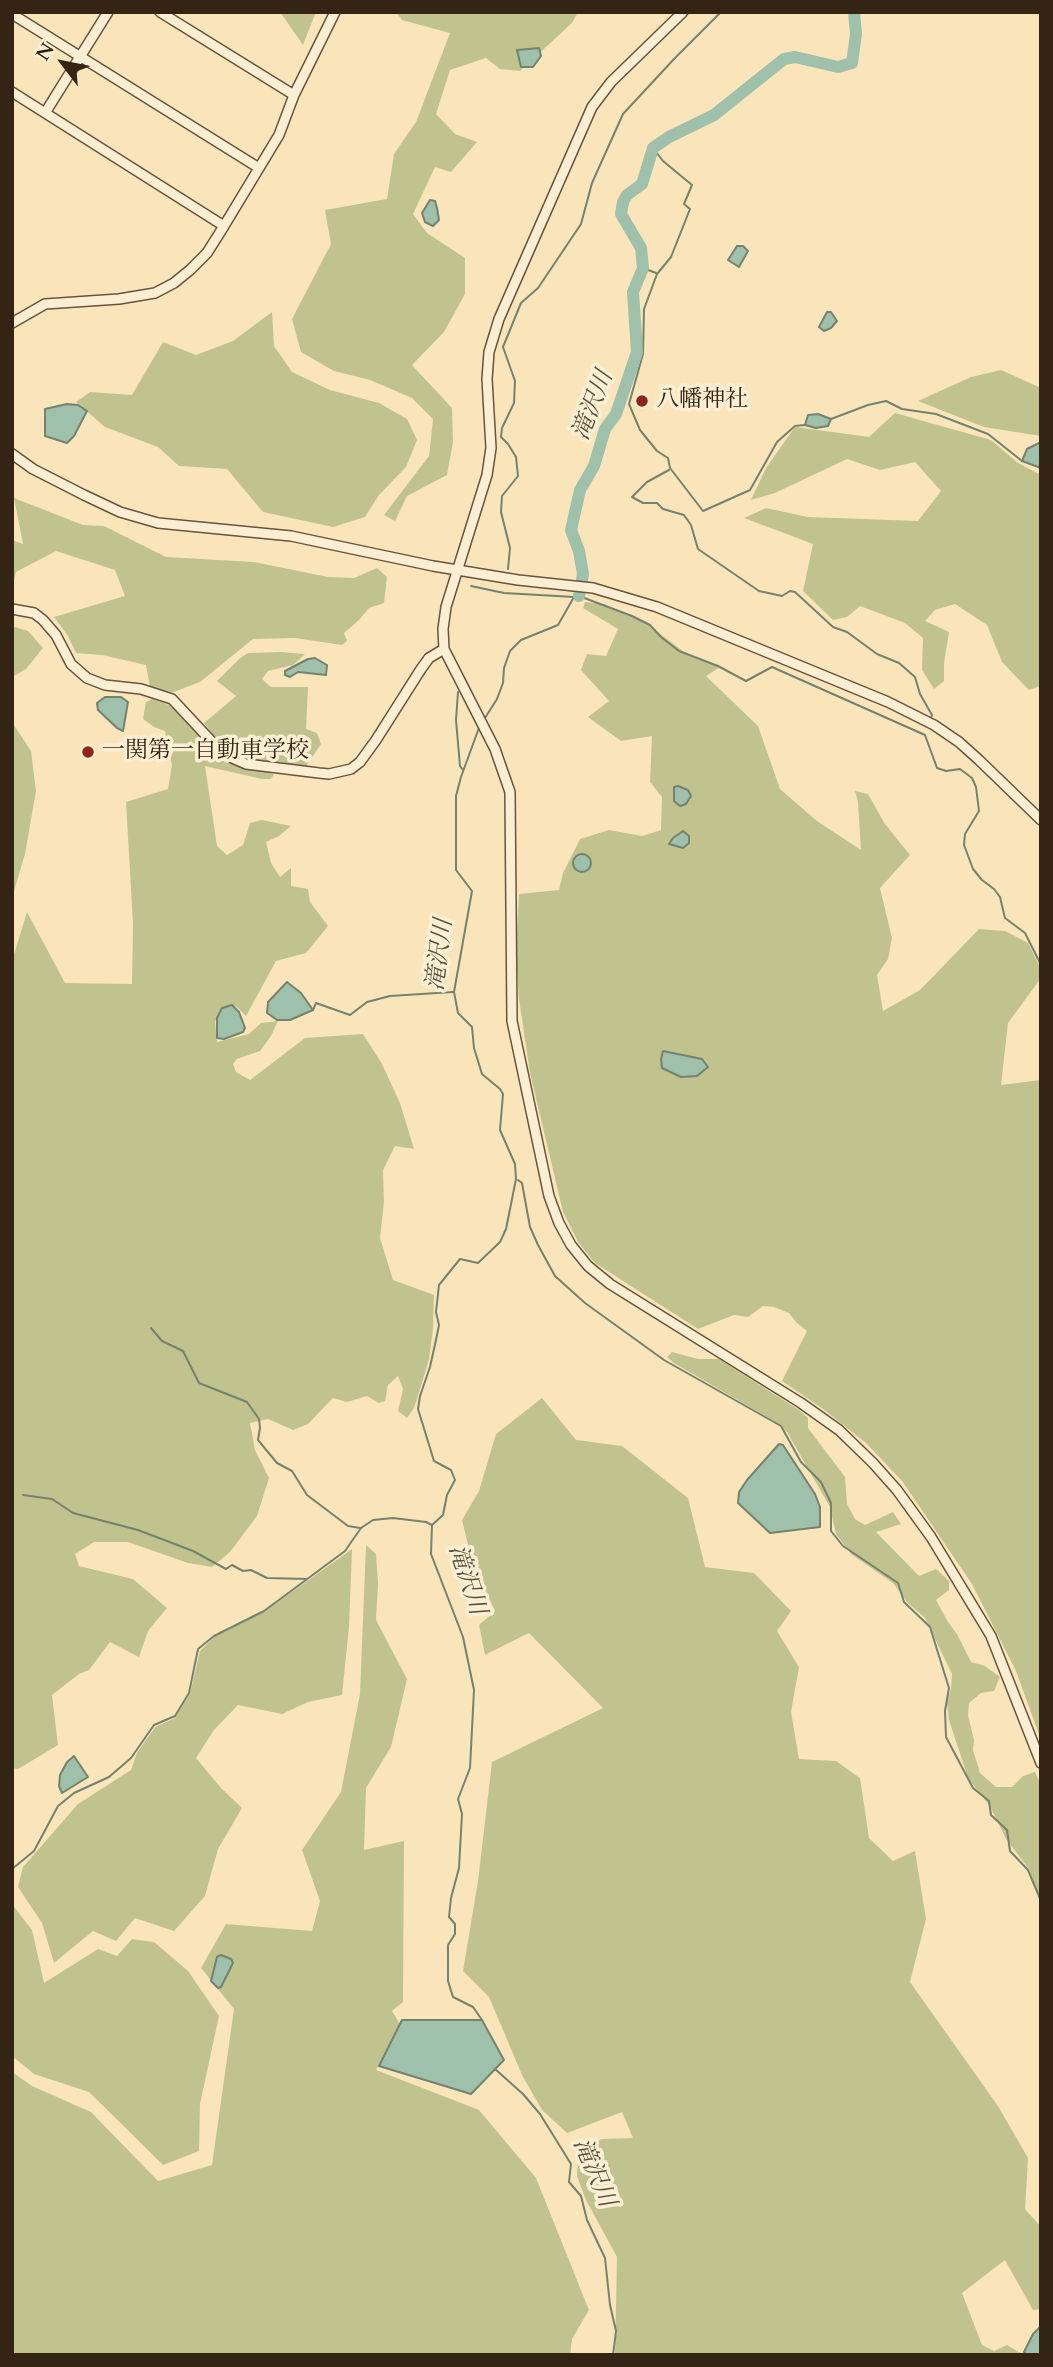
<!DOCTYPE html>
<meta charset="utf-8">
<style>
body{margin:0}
#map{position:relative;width:1053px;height:2367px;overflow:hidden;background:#fae5bb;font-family:Cardo,serif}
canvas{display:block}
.frame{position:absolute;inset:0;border:14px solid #342413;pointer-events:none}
.north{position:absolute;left:28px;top:28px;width:70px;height:70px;-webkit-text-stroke:5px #fceed3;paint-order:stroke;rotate:302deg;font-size:19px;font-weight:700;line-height:28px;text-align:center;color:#342413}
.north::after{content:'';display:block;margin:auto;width:24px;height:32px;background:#342413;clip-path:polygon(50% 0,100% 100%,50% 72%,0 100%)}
</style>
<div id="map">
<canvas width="1053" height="2367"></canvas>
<div class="frame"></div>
<div class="north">N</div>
</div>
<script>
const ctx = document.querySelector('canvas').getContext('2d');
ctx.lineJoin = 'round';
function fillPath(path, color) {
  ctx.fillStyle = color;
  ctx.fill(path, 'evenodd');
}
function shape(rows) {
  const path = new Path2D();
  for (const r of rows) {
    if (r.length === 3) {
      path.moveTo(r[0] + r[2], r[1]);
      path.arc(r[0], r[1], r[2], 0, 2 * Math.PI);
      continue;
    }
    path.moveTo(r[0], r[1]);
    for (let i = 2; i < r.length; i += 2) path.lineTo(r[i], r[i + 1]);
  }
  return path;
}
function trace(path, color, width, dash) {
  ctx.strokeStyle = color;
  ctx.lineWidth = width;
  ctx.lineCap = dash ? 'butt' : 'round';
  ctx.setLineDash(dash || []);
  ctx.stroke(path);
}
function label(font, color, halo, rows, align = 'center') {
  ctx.font = font + ' Cardo,"Noto Serif JP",serif';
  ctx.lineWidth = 7;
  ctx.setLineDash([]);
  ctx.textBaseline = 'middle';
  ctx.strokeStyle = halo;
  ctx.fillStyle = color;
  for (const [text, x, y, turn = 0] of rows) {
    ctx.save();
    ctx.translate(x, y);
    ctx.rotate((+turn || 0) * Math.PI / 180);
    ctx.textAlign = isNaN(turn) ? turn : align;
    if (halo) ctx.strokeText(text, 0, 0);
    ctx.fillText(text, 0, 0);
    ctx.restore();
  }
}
const green = shape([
 [280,12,316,12,303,45],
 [396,12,578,12,572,23,520,71,500,69,486,58,450,70,436,114,455,134,477,142,451,172,435,167,413,214,427,233,465,258,465,294,444,332,412,365,452,408,453,442,447,475,407,496,395,521,384,515,429,456,433,419,412,398,370,380,334,371,301,352,292,319,331,244,325,210,387,199,394,154,416,122,450,33,402,20],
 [272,312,274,346,292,372,330,390,379,403,407,419,417,440,406,467,379,495,365,517,333,527,263,512,227,469,179,466,158,447,105,427,76,402,90,392,132,395,163,342,196,355,233,341],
 [1001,370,1041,388,1041,436,984,427,918,401,971,377],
 [895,413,991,440,1018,463,1041,475,1041,686,1029,690,1002,662,987,625,955,604,935,610,925,621,949,632,944,663,944,681,934,689,922,670,923,638,905,623,860,606,847,617,833,620,803,591,813,544,744,518,766,508,808,517,918,521,941,491,915,462,880,470,847,459,775,493,751,500,766,468,795,427,869,437],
 [14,498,83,525,104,526,166,557,254,562,328,577,354,578,377,568,387,577,384,603,369,608,359,620,344,633,347,641,342,645,295,638,253,639,200,682,174,692,159,691,150,687,146,665,102,655,76,653,68,636,54,617,125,596,115,570,56,551,16,572,12,590,12,540,23,544],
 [585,602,604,604,646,623,684,652,720,667,706,676,758,726,780,789,817,821,861,850,858,802,855,791,868,794,885,824,910,855,880,888,892,938,888,959,877,975,883,1011,920,990,979,929,1005,931,1028,943,1041,969,1041,978,1008,1023,1001,1085,1041,1080,1041,1740,1016,1671,972,1584,902,1481,866,1443,823,1409,782,1381,807,1331,796,1322,789,1313,774,1307,763,1306,748,1317,734,1315,698,1329,595,1263,578,1242,563,1212,530,1073,519,999,516,951,519,894,559,890,563,873,580,839,609,830,642,836,661,830,662,797,650,782,652,736,621,741,588,717,609,701,581,670,587,654,606,656,618,629,583,608],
 [12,626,28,631,43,648,26,669,12,677],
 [281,652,305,654,293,665,268,671,262,679,271,687,308,687,306,729,317,733,321,744,304,769,233,755,217,740,204,723,236,696,217,681,239,659,248,653],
 [152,699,169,705,184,716,221,755,235,764,274,774,271,779,262,779,205,766,217,846,227,855,243,845,250,823,262,820,291,826,279,836,266,842,271,863,280,877,291,868,291,886,308,889,310,902,328,926,306,953,276,961,246,1016,236,1006,220,1010,215,1022,217,1042,249,1034,261,1023,278,1021,271,1036,260,1051,237,1059,233,1064,236,1072,250,1080,305,1038,363,1034,382,1064,400,1103,414,1149,395,1146,383,1170,384,1202,380,1238,393,1280,434,1295,433,1329,429,1359,421,1386,414,1408,407,1418,398,1411,403,1389,398,1376,388,1385,385,1401,379,1403,367,1396,347,1402,333,1398,308,1424,293,1430,268,1419,250,1423,255,1450,269,1478,257,1516,230,1552,212,1567,188,1563,128,1542,94,1542,75,1554,79,1566,133,1579,167,1608,148,1631,139,1657,110,1642,89,1670,79,1674,52,1695,58,1745,18,1769,12,1768,12,961,27,912,65,983,132,984,133,924,126,802,168,789,172,765,165,731,154,727,143,719,146,702],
 [12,722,31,751,36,791,25,854,12,898],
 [672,1352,698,1359,719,1359,799,1410,808,1418,808,1428,845,1477,847,1504,855,1519,865,1525,893,1512,901,1524,876,1532,919,1576,936,1569,949,1581,949,1590,936,1600,948,1622,957,1634,971,1662,985,1666,1000,1677,994,1691,981,1693,969,1703,968,1715,974,1740,973,1750,980,1773,996,1787,1012,1787,1023,1776,1035,1772,1041,1785,1041,1903,1029,1869,1006,1839,991,1808,968,1778,949,1720,947,1702,951,1689,952,1674,925,1618,907,1602,893,1583,851,1554,836,1534,830,1507,787,1432,774,1421,674,1363,667,1357],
 [542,1398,576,1440,622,1446,688,1498,705,1567,754,1573,791,1611,777,1631,799,1667,791,1712,799,1759,836,1761,860,1778,869,1838,893,1861,915,1851,926,1919,910,1982,998,2106,1028,2158,1025,2209,1041,2227,1041,2309,1033,2310,1005,2260,962,2293,982,2345,994,2351,1007,2345,1022,2354,1034,2334,1041,2355,615,2355,617,2257,586,2200,577,2176,578,2158,601,2139,633,2138,622,2112,567,2133,542,2110,522,2075,489,1997,463,1971,478,1881,492,1762,603,1708,529,1633,485,1655,479,1625,495,1611,473,1565,462,1520,479,1491,496,1434],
 [366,1545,376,1554,378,1584,376,1620,407,1679,391,1747,366,1788,364,1850,404,1841,403,2002,392,2011,400,2024,376,2070,479,2110,536,2178,589,2310,572,2339,570,2355,12,2355,12,2072,32,2086,91,2112,158,2181,212,2165,234,2009,201,1968,226,1924,312,1931,320,1901,302,1850,341,1792,360,1694],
 [352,1549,349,1627,342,1695,308,1702,282,1714,238,1705,214,1730,196,1758,221,1788,242,1808,218,1849,205,1896,174,1931,135,1918,116,1941,93,1931,54,1963,42,1923,18,1887,23,1867,78,1804,131,1770,137,1753,155,1727,175,1718,190,1694,200,1651,214,1637,265,1611],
 [12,1904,32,1930,44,1983,98,1949,117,1956,132,1939,154,1942,188,1971,219,2016,200,2104,199,2151,163,2165,89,2092,34,2074,12,2056]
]);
const water = shape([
 [539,48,541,56,533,67,521,67,517,50,539,48],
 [430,200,435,201,437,208,439,220,433,226,425,222,422,213,430,200],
 [737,246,743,246,748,251,739,267,728,260,737,246],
 [827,312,831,312,837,321,831,328,824,331,819,327,827,312],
 [67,404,78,405,87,411,74,436,67,443,45,436,45,409,67,404],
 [818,414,831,419,828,426,816,428,805,425,808,415,818,414],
 [1041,442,1041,468,1022,461,1027,449,1041,442],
 [315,658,327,665,326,675,298,672,290,677,285,675,285,671,308,659,315,658],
 [105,697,121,697,128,702,123,731,117,728,98,710,97,703,105,697],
 [678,786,688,790,691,796,686,804,680,806,674,801,674,787,678,786],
 [683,831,689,836,689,843,683,848,669,844,673,838,683,831],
 [582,863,9],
 [287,982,301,993,313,1010,290,1020,277,1020,267,1013,268,1002,287,982],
 [232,1005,239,1012,245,1028,243,1032,224,1039,217,1038,217,1018,222,1008,232,1005],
 [663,1051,702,1059,708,1067,697,1076,681,1077,662,1068,661,1059,663,1051],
 [779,1444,783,1445,815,1494,820,1507,820,1527,770,1533,738,1503,739,1492,747,1480,779,1444],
 [74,1756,88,1777,62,1793,59,1786,60,1775,67,1762,74,1756],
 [221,1955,231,1959,233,1963,221,1987,218,1988,211,1981,217,1957,221,1955],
 [402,2020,482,2020,504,2060,471,2094,379,2066,402,2020],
 [1040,2327,1041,2355,1027,2355,1024,2352,1033,2334,1040,2327]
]);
const stream = shape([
 [653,148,663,161,692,185,684,204,690,209,671,257,657,274,644,309,643,354,629,404,640,430,657,451,668,458,670,468,703,511,750,490,777,442,795,426,805,425],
 [643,268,656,273],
 [831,419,868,405,886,401,902,409,936,414,988,434,1022,461],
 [669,470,647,482,632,497,643,503,657,503,663,509,684,515,691,525,698,549,759,591,782,596,790,591,795,592,833,627,847,632,877,654,899,663,915,677,920,694,932,715,930,720],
 [508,569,510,548,501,512,502,496,518,476,516,457,508,444,501,437,502,428,514,403,515,381,503,347,521,303,538,288,581,224,592,183,623,114,674,59,721,12],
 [471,586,504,593,574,597],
 [458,692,456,720,460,766,463,770],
 [485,718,497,699,503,683,504,668,510,651,521,640,558,625,574,597,579,596,632,616,650,625,661,637,679,651,718,666,746,681,772,667,925,735,937,768,946,771,960,769,972,778,976,787,979,811,965,834,964,845,973,869,982,880,994,889,1000,897,1005,918,1025,933,1041,965],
 [480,725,461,777,456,796,456,870,472,891,454,992,458,1013,472,1027,474,1048,482,1074,500,1089,503,1094,500,1130,515,1164,516,1179,506,1229,500,1242,478,1263,460,1259,439,1285,436,1312,439,1325,436,1340,430,1367,420,1396,418,1409,434,1461,451,1470,455,1480,447,1495,443,1515,432,1525,431,1554,463,1637,474,1690,470,1768,458,1799,462,1814,459,1868,451,1898,449,1917,455,1924,455,1934,448,1945,448,1981,453,1997,473,2007,482,2020],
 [313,1010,316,1003,350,1015,367,1002,390,996,453,992],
 [518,1180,522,1183,530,1227,538,1245,555,1276,585,1303,664,1360,781,1426,801,1462,821,1482,831,1503,831,1531,843,1546,898,1583,904,1602,930,1627,949,1688,945,1711,946,1737,973,1788,989,1801,991,1815,1007,1830,1010,1851,1028,1870,1041,1901],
 [151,1328,162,1341,183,1351,199,1383,247,1402,259,1419,260,1428,258,1440,277,1463,292,1471,307,1495,348,1526,360,1528],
 [23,1495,52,1499,73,1513,138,1530,193,1551,226,1569,232,1565,243,1571,251,1570,267,1578,307,1579],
 [12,1869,34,1851,58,1806,74,1793,109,1777,131,1758,154,1725,175,1716,189,1693,198,1649,214,1636,264,1611,345,1551,361,1528,373,1520,393,1518,426,1522,432,1525],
 [495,2069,523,2094,540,2114,571,2164,569,2182,581,2196,587,2220,605,2258,610,2305,616,2331,613,2355]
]);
const river = shape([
 [579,596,583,574,579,551,571,530,580,490,594,466,605,429,616,414,637,352,633,292,643,268,641,248,621,214,623,202,627,195,642,184,653,148,669,137,714,115,784,59,795,57,838,67,852,63,856,34,854,12]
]);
const minor = shape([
 [683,12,611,82,592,107,499,319,489,352,487,379,491,448,487,475,446,607,443,629,444,649,495,749,510,792,512,1021,549,1196,559,1223,571,1245,588,1266,610,1284,801,1403,839,1430,873,1463,897,1490,931,1537,991,1636,1041,1763],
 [12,14,259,168],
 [12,92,224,226,279,135,294,95,160,12],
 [294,95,335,12],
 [45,113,108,12],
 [12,323,45,304,119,299,155,293,174,283,190,270,207,253,224,226],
 [12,454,33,469,84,495,120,512,158,523,291,536,433,566,518,580,593,588,657,607,888,702,934,725,959,742,979,760,1041,820],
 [12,609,34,613,43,620,56,635,71,664,87,678,105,685,141,689,172,699,215,745,230,757,246,764,319,773,329,774,351,769,360,762,376,740,421,669,429,658,444,649]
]);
const markers = [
 [642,401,7,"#8f2418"],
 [88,752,7,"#8f2418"]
];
const poiNames = [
 ["八幡神社",656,401],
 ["一関第一自動車学校",102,752]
];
const waterNames = [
 ["滝沢川",594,406,-69],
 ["滝沢川",441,955,-83],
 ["滝沢川",466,1580,72],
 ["滝沢川",593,2173,67]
];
fillPath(green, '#c1c38e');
fillPath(water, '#9fc0ab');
trace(water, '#74826e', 2);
trace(stream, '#74826e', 2);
trace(river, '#9fc0ab', 12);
trace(minor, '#66543d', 12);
trace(minor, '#fceed3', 9);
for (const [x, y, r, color] of markers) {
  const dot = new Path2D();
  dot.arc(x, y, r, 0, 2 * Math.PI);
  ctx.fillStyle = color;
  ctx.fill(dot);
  trace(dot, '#fceed3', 2.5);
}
label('23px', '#342413', '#fceed3', poiNames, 'left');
label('italic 24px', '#545341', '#fceed3', waterNames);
</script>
